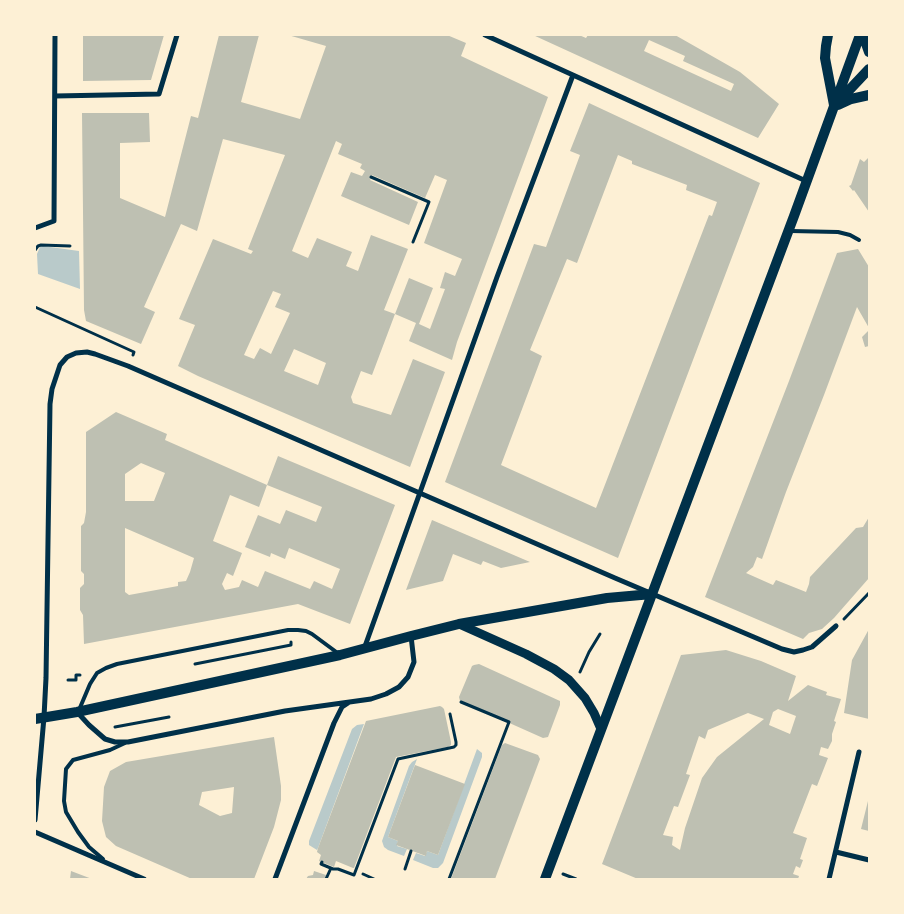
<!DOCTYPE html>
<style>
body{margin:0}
#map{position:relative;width:904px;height:914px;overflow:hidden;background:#fdf0d5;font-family:Merriweather,serif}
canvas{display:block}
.frame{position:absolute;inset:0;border:36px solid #fdf0d5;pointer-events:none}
</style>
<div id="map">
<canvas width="904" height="914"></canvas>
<div class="frame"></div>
</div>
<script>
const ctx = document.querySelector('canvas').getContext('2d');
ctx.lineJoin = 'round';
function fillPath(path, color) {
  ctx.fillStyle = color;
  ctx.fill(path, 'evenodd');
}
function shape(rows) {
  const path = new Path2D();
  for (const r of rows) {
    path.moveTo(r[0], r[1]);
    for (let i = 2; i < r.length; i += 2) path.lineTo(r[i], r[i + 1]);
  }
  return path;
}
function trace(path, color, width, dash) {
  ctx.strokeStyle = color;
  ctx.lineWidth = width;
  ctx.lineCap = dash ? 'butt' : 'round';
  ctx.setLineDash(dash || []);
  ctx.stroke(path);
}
const green = shape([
 [43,246,79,251,80,289,38,274,37,254,40,247],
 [364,724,318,848,317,850,309,845,309,841,352,729,357,725],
 [477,749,482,753,482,757,443,863,438,868,433,868,413,860,416,853,425,856,427,851,438,855],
 [417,759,388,837,398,841,397,846,407,849,404,856,388,850,384,847,382,841,409,766,412,762]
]);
const building = shape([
 [83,35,164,35,151,80,83,81],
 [219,35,259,35,241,102,300,119,326,46,288,35,447,35,466,43,461,56,548,97,457,342,452,360,409,341,416,323,395,314,409,278,433,288,419,324,430,329,445,289,440,288,445,272,455,276,462,259,424,243,447,180,435,175,425,198,372,175,370,180,418,202,409,225,341,196,351,172,362,176,365,171,360,168,362,164,338,154,342,144,336,141,292,251,308,258,317,238,352,252,346,266,358,271,371,235,408,249,384,310,395,314,372,375,361,371,351,397,353,403,391,415,413,359,445,372,410,467,198,376,178,366,195,325,179,319,213,239,251,254,253,251,248,249,285,155,223,139,197,231,181,224,144,307,155,312,141,344,86,321,84,310,82,113,149,113,150,142,120,143,120,198,165,217,191,116,198,118],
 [273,291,281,294,275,307,290,313,271,354,260,348,254,359,244,355],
 [294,349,326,363,318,385,284,371],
 [533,35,579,35,586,38,588,35,675,35,740,72,779,104,758,138],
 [649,40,685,56,683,61,734,84,731,91,644,51],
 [589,103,760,183,618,558,445,482,534,244,546,247,580,155,570,151],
 [618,155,632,161,632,164,687,185,686,190,717,202,712,216,709,215,596,508,501,465,542,356,530,350,567,259,577,263],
 [869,157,869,212,854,190,853,191,849,186,851,185,860,159,864,162],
 [858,249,869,267,869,328,857,307,824,395,786,492,762,559,757,557,753,567,746,573,773,585,776,580,806,592,809,584,810,577,856,528,863,527,869,517,869,578,834,618,822,629,809,633,803,639,705,597,789,381,837,253],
 [869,330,869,346,865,347,862,337],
 [116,412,167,434,165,440,267,485,259,507,230,495,213,541,242,553,233,576,227,573,222,584,225,590,239,587,242,580,258,587,265,571,310,589,314,581,332,589,340,569,289,548,285,559,271,553,270,557,245,547,258,515,280,524,286,510,316,522,322,507,267,485,278,456,395,505,350,624,298,604,84,644,83,615,80,610,80,588,84,584,84,574,81,571,81,526,84,523,86,512,86,432],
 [141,463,165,473,154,501,125,501,125,474],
 [125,528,194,558,190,572,186,581,178,582,178,586,129,595,125,592],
 [432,520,530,562,501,568,483,561,481,565,453,554,443,581,406,590],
 [869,629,869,719,844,713,852,660],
 [726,650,761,661,796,676,788,701,808,685,827,692,826,695,841,699,834,721,836,722,832,734,832,741,828,749,821,747,819,755,828,758,817,786,812,784,793,833,807,838,800,859,803,860,800,868,796,866,793,874,799,876,798,879,638,879,602,864,681,655],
 [778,709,796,716,790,734,769,725,773,712],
 [748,713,764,719,717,757,702,778,685,828,680,850,672,845,673,837,663,835,674,806,678,807,690,775,686,774,699,736,705,739,708,730],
 [479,664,560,701,560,705,548,737,543,738,460,701,459,697,472,666,474,665],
 [440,706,442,707,444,709,451,742,451,745,448,747,396,757,354,868,353,868,336,861,334,867,319,861,321,855,317,852,318,848,366,721],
 [274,737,281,786,281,800,274,827,254,879,192,879,116,846,106,837,102,821,104,787,110,771,126,762],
 [234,787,232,813,220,816,199,805,202,792],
 [505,743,538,755,540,759,495,879,451,879,502,745],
 [415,765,465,784,438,855,427,851,426,856,396,845,398,841,388,837],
 [868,801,869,801,869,831,861,829],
 [71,871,92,879,70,879],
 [314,871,326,875,325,879,306,879,308,876,313,875]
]);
const path = shape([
 [371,177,429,202,413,242],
 [35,250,38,246,41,245,70,246],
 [35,307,134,352,133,355],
 [844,619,869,593],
 [195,664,291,645,291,642],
 [580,672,589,652,600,634],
 [68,680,76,680,76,675,80,675],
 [115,727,169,717],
 [322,862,321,864,333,869,338,869,354,875,398,759,454,747,456,745,456,742,450,714],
 [405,869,411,851],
 [363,874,374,879],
 [563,874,576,879],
 [327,879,326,879,331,868],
 [449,879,509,722,461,702]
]);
const service = shape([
 [791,231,838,232,850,235,859,240],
 [79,710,90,684,97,673,106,668,117,664,288,630,298,630,306,631,312,634,339,654],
 [103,859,89,847,78,832,66,812,64,801,66,769,73,760,110,750,125,743]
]);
const minor = shape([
 [485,35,806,181],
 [55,96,159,94,177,35],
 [35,228,54,221,55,35],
 [364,649,497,277,573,75],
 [78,713,89,725,105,739,115,742,128,742,285,711,371,699,386,694,399,687,408,677,414,662,411,636],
 [35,820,44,717,46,678,50,404,52,389,60,365,67,357,76,353,87,352,95,354,128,366,615,578,782,649,794,652,803,650,812,647,836,626],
 [35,832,144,879],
 [836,852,869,860],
 [275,879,334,723,342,707,348,703],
 [829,879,859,752]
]);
const tertiary = shape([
 [459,624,526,654,554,669,569,680,585,698,594,713,601,729]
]);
const secondary = shape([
 [828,35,826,46,825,58,834,105],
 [863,35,869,52],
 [837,103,869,69],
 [838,105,851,99,869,95],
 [35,719,77,712,340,655,411,636,459,624,607,598,652,594],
 [545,879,794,216,860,35]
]);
fillPath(green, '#b9caca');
fillPath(building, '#bec0b2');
trace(path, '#003049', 3);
trace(service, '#003049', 4);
trace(minor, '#003049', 5);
trace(tertiary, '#003049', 9);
trace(secondary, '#003049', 10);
</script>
